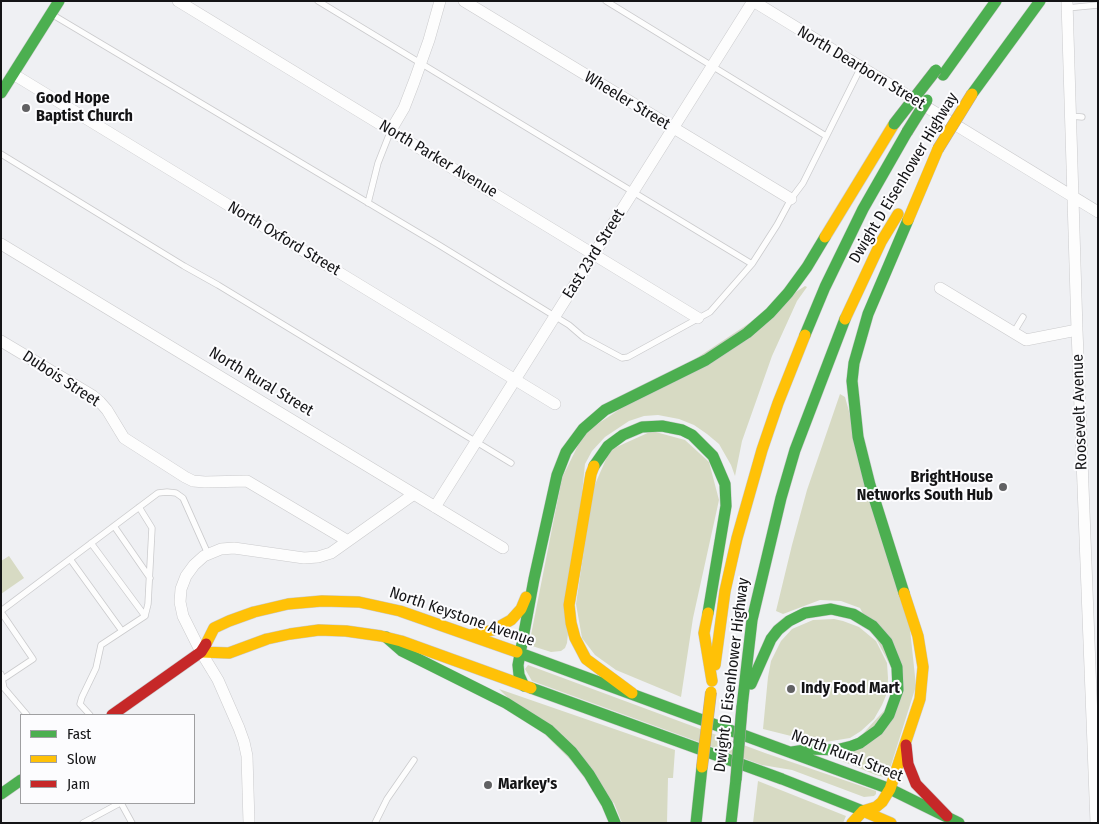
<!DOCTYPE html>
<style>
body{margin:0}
#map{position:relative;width:1099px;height:824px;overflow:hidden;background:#eff0f3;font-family:"Fira Sans Condensed",sans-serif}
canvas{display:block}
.frame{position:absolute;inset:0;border:2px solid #141416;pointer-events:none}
.legend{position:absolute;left:20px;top:714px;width:175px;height:90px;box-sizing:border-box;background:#fcfcfe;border:1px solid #9f9fa1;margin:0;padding:6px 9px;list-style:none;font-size:15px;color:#141416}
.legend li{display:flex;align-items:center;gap:10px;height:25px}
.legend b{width:25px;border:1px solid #9f9fa1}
</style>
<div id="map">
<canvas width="1099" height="824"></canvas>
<div class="frame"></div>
<ul class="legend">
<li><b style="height:6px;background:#4caf50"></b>Fast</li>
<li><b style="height:6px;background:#ffc107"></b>Slow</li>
<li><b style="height:6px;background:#c62828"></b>Jam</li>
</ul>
</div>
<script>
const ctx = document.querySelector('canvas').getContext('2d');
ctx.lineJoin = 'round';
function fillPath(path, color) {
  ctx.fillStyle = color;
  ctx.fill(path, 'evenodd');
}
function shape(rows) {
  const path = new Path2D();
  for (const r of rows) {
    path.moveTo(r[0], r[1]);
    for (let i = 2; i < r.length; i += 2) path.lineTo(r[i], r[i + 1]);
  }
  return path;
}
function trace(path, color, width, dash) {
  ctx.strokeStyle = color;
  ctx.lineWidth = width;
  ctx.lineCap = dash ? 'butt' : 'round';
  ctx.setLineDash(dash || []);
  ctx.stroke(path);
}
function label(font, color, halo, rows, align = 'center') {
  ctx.font = font + ' "Fira Sans Condensed",sans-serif';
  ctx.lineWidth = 4;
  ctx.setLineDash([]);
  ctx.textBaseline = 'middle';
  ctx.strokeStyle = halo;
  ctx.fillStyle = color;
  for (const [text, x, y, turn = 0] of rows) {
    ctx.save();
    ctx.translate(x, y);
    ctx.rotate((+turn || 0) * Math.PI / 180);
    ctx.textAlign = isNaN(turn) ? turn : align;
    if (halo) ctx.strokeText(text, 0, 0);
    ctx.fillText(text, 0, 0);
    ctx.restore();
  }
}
const green = shape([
 [805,286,807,287,797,301,772,356,742,441,735,476,731,465,719,444,707,434,694,425,679,419,658,415,644,416,629,421,605,437,592,451,585,464,567,643,565,648,561,651,551,652,529,645,562,478,584,433],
 [840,394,845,397,910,629,916,686,887,778,876,775,837,759,845,753,903,690,860,608,841,601,820,600,783,614,776,611,792,545,807,490],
 [652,431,685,440,709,462,719,500,693,618,681,697,616,670,595,655,582,638,576,604,593,489,610,450],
 [9,556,24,578,1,594,1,561],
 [834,619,843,621,859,627,876,641,887,663,888,678,887,693,882,705,874,719,861,731,850,738,819,743,763,729,768,677,771,661,781,641,792,629,813,620],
 [528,665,765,753,876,791,876,794,874,796,864,797,792,770,762,765,532,681,525,669],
 [499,689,675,750,673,778,668,778,667,823,622,823,614,803],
 [758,781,846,816,843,823,753,823]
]);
const lane = shape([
 [318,1,752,264],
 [606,1,826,136],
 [1067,8,1098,5],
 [53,15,439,245,569,325,583,337,622,358,628,357,710,312,752,264,777,225,791,199,803,183,861,67],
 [1070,116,1082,117],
 [1,154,184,266,218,285,511,463],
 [368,203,378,163,391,130],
 [1014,332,1023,317],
 [114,526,150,578],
 [91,543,145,616],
 [70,559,122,631],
 [1,611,158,493,167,492,176,493,183,498,208,554],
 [1,612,33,659,3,679],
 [1,674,4,688,27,715],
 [90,715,80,704,82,697,96,668,101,645,145,616,148,604,152,528,139,507],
 [121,803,132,823],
 [83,823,120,803],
 [375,823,387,799,414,760]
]);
const street = shape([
 [178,1,698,318],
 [464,1,791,199],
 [753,1,1098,212],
 [1067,1,1077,330,1096,823],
 [13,74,555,404],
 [391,130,404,108,414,82,429,40,440,1],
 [1,244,503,548],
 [940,288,1026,340,1077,330],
 [1,341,93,396,100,402,107,410,124,438,185,477,193,481,205,482,247,481,348,541],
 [435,507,753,1],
 [249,823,247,756,244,742,239,728,218,680,201,652,183,616,180,602,181,589,186,576,194,565,204,556,221,549,234,548,304,558,318,557,331,553,414,494]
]);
const fast = shape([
 [943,75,996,1],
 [1,93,59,1],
 [972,94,1040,1],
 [805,335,825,287,863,209,907,132],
 [594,466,608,446,623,435,642,427,662,426,682,430,692,435,713,456,725,484,726,506,708,613],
 [904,593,870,485,858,437,852,381,854,363,868,314,908,220],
 [386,637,402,651,506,703,549,730,572,752,589,774,607,804,615,823],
 [517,652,890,789],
 [751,684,771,639,778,630,789,621,805,613,831,609,853,614,873,626,887,642,897,667,898,690,889,715,878,730,860,743,852,746,836,750,812,749,792,752],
 [524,686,519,675,518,665,534,579,557,475,566,452,583,429,605,410,706,360,747,333,770,313,788,293,807,267,825,237],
 [531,688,782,779,863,811],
 [742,707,752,620,781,498,795,450,845,319],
 [890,789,959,823],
 [1,794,21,780],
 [696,823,702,767],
 [731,823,736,779]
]);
const slow = shape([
 [908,220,938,149],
 [825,237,894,124],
 [845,319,881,242,898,214],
 [594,466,591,474,569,605,571,623,575,638,586,659,632,693],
 [708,613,704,633,712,681],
 [470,635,493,630,511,620,521,609,526,597],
 [206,644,214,628,229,621,254,612,288,604,322,601,359,602,400,611,517,652],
 [201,652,229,653,267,639,290,634,319,630,346,631,381,636,401,641,531,688],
 [715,665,725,591,737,538,762,450,778,403,805,335],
 [863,811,891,823],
 [852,823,863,811,876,807,882,802,890,789,920,699,923,667,918,636,904,593]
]);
const jam = shape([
 [112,715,201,652,206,644],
 [906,745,908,764,916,784,947,816]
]);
const fastBridge = shape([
 [894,124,936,70],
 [907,132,927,100],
 [736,779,742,707]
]);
const slowBridge = shape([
 [938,149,972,94],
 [702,767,711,692]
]);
const markers = [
 [26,108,5,"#616163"],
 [1003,487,5,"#616163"],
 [791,689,5,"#616163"],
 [488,785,5,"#616163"]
];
const streetNames = [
 ["North Dearborn Street",861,68,31],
 ["Wheeler Street",627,101,31],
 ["North Parker Avenue",438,159,31],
 ["Dwight D Eisenhower Highway",904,178,-59],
 ["North Oxford Street",284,239,31],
 ["East 23rd Street",594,254,-58],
 ["Dubois Street",61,379,33],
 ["North Rural Street",261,382,31],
 ["Roosevelt Avenue",1080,412,-92],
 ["North Keystone Avenue",462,617,19],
 ["Dwight D Eisenhower Highway",732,675,-83],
 ["North Rural Street",847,756,21]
];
const poiNames = [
 ["Good Hope",36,99],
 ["Baptist Church",36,117],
 ["BrightHouse",993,478,"right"],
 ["Networks South Hub",993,496,"right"],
 ["Indy Food Mart",801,689],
 ["Markey's",498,785]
];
fillPath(green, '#d7dac3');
trace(lane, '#cacacc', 7);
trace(street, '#cacacc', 12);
trace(fast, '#cacacc', 12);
trace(slow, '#cacacc', 12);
trace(jam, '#cacacc', 12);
trace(lane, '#fdfdfd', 5.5);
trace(street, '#fdfdfd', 11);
trace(fast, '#4caf50', 11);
trace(slow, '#ffc107', 11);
trace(jam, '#c62828', 11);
trace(fastBridge, '#b1a8ac', 12, []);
trace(slowBridge, '#b1a8ac', 12, []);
trace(fastBridge, '#4caf50', 11);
trace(slowBridge, '#ffc107', 11);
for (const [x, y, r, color] of markers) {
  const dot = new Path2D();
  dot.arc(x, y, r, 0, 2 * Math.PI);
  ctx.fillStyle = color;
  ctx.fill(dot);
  trace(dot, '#fcfcfe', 2);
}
label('16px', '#141416', '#fcfcfe', streetNames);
label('bold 16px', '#141416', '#fcfcfe', poiNames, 'left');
</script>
